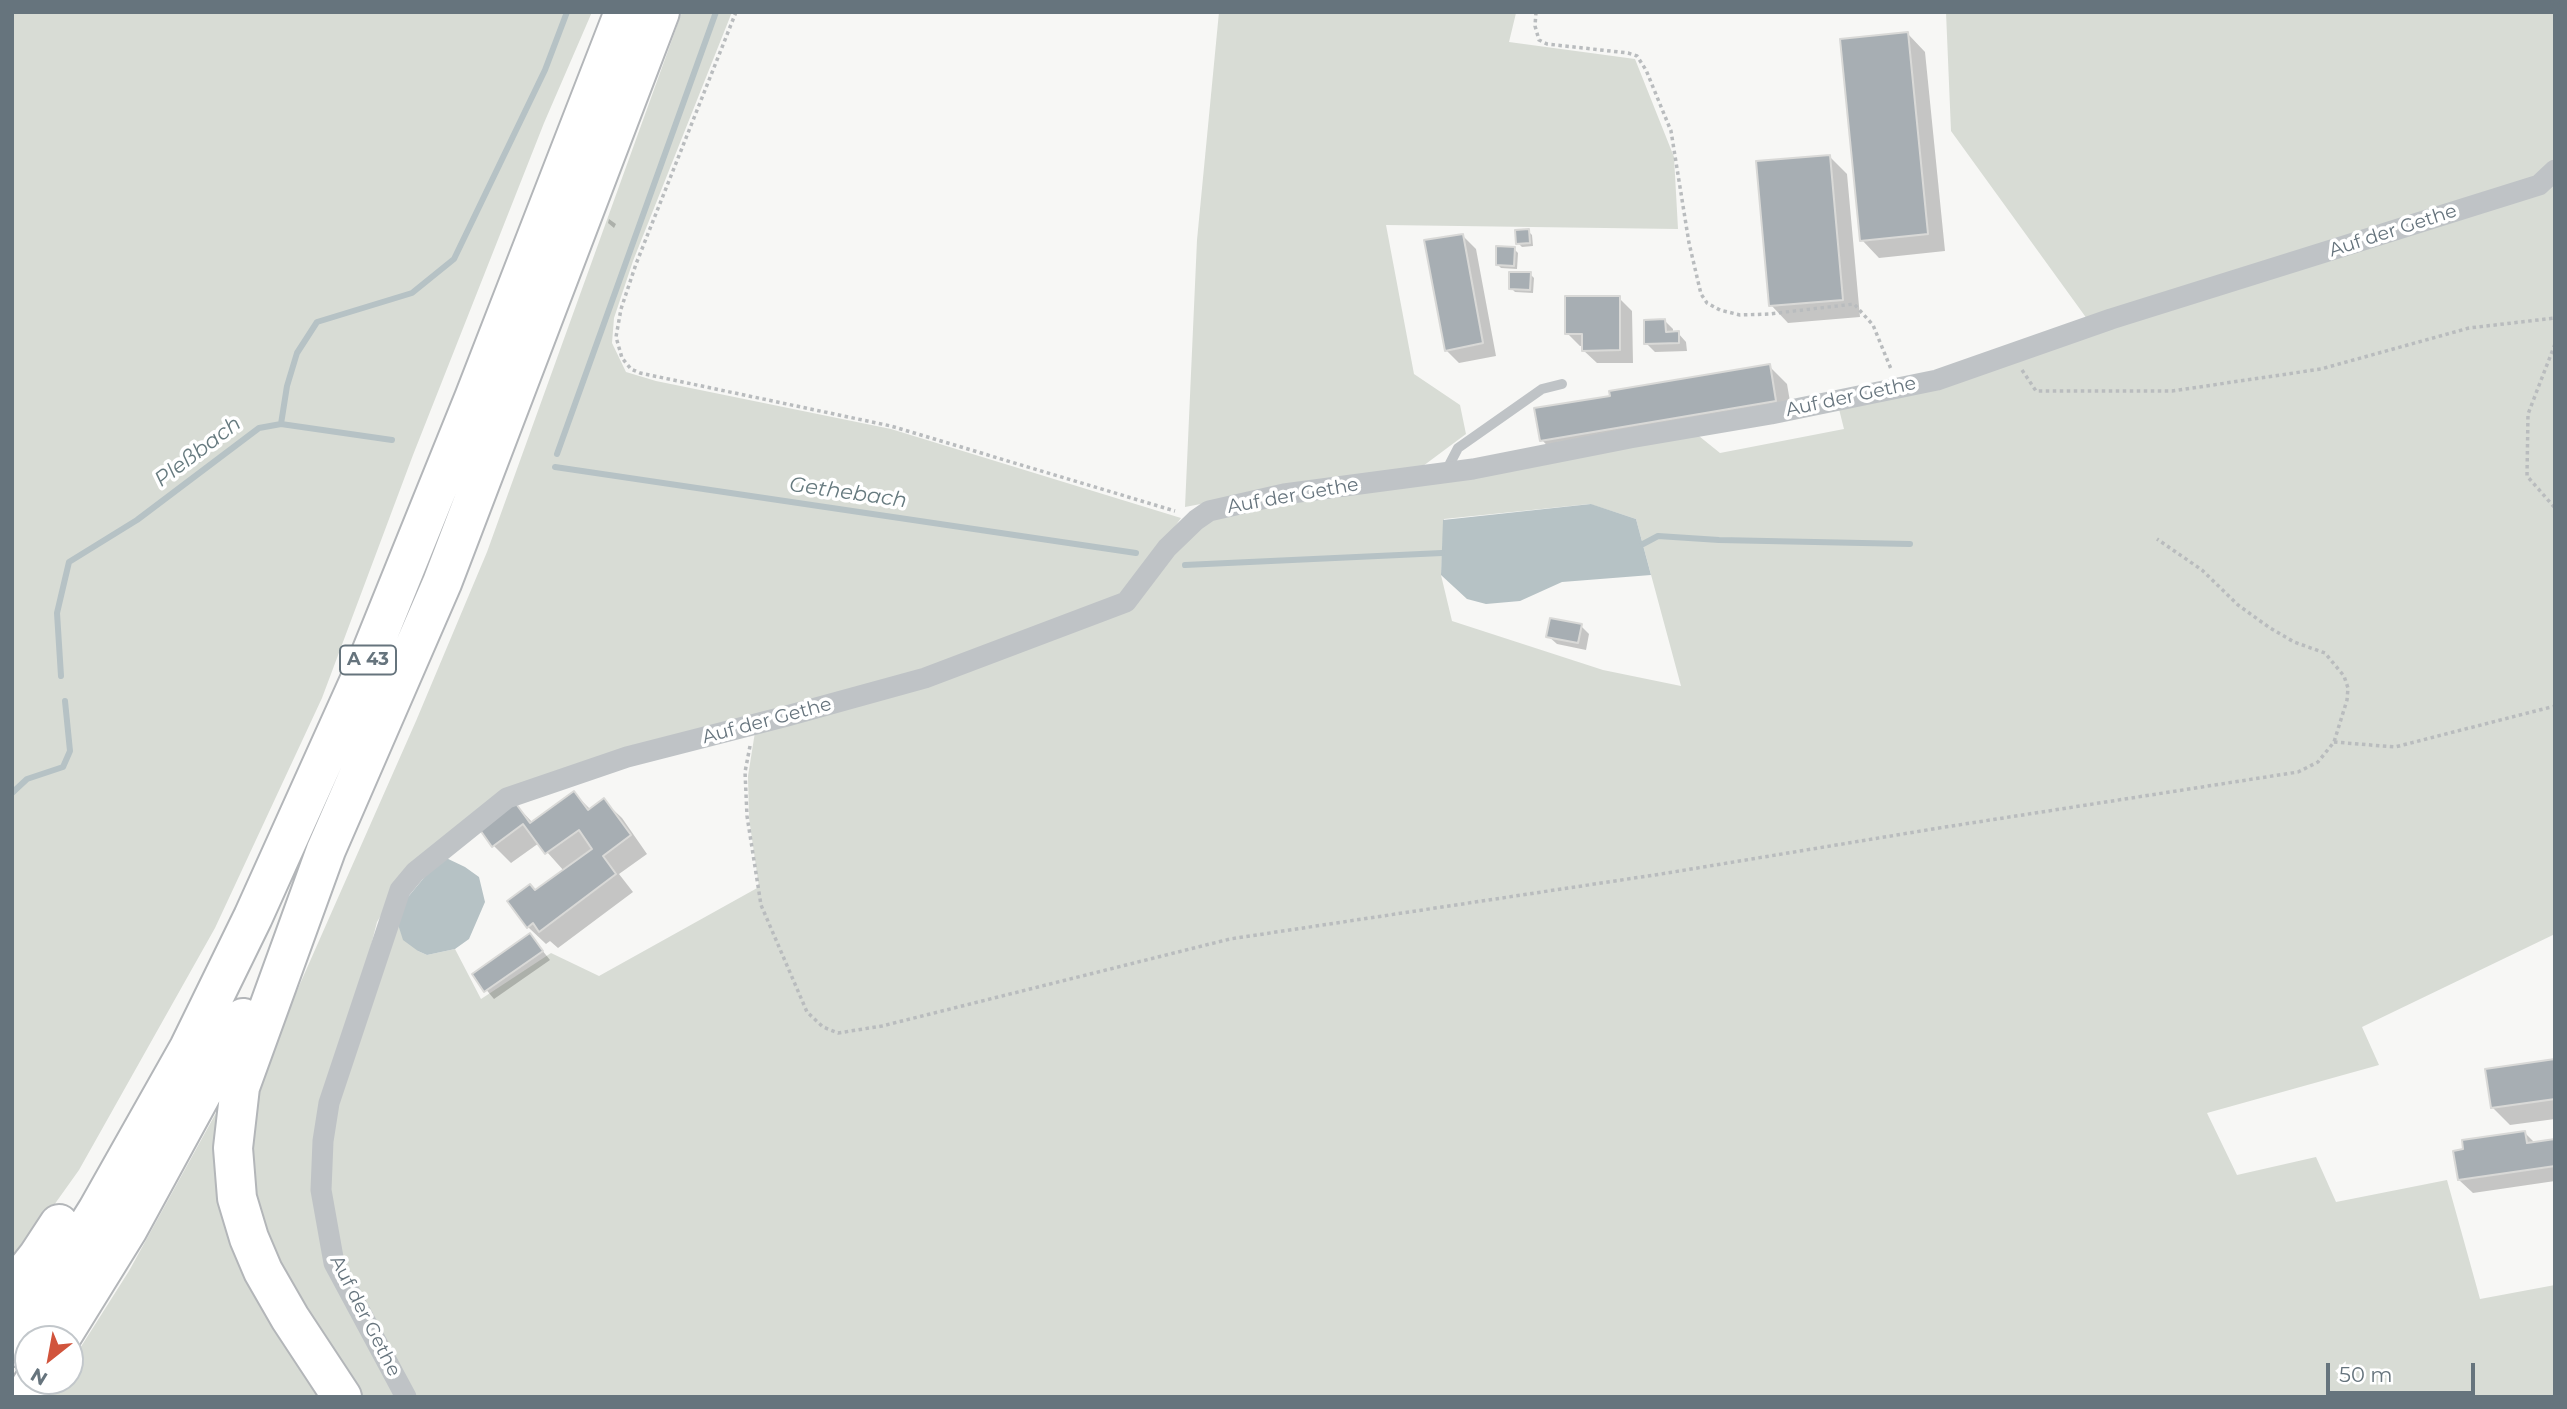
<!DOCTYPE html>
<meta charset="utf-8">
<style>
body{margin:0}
#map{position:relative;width:2567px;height:1409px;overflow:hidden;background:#f7f7f5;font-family:Montserrat,sans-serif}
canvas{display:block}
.frame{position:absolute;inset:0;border:14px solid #66747d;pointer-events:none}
.north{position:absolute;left:14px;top:1325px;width:70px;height:70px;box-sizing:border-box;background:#fff;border:2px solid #c2c7cb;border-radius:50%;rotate:211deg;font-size:19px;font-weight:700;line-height:28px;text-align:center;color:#66747d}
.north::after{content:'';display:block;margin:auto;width:24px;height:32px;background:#d1543c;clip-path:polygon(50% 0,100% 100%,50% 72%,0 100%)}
.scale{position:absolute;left:2326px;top:1363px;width:149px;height:32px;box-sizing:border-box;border:4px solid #66747d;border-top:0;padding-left:9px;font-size:21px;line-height:24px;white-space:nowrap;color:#66747d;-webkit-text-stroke:5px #fff;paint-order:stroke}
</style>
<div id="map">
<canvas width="2567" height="1409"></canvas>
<div class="frame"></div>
<div class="north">N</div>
<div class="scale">50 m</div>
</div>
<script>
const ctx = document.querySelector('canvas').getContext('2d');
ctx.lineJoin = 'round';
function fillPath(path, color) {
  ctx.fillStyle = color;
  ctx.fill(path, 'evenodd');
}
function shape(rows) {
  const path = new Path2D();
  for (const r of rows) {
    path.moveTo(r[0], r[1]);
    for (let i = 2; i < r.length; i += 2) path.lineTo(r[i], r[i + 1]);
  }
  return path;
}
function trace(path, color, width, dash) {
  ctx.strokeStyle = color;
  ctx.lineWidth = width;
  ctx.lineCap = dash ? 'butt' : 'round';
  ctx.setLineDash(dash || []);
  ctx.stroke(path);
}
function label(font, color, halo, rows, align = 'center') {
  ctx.font = font + ' Montserrat,sans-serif';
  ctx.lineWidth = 7;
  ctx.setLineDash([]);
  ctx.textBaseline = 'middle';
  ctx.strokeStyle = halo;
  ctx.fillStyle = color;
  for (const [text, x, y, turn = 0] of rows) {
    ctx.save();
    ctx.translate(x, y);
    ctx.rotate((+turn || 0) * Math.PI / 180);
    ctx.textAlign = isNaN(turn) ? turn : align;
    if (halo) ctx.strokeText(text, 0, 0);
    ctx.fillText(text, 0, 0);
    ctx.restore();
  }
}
const green = shape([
 [12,12,592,12,544,123,413,455,322,698,215,928,79,1170,12,1264],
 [682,12,732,12,633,261,614,318,612,343,626,372,656,381,891,429,1181,518,1129,591,955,660,564,773,405,875,377,922,362,981,396,918,418,951,427,955,455,949,481,999,551,953,599,976,759,887,749,818,748,776,755,732,1133,607,1173,551,1212,515,1694,432,1720,453,1844,429,1838,405,2555,180,2555,934,2362,1027,2379,1065,2207,1113,2237,1175,2316,1157,2336,1202,2447,1180,2480,1299,2555,1285,2555,1397,358,1397,333,1361,252,1211,245,1143,258,1079,416,721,487,552],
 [1590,504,1636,519,1681,686,1603,670,1452,621,1441,575,1444,519],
 [1219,12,1522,12,1516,13,1509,42,1635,59,1674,157,1678,229,1386,225,1414,374,1460,405,1466,434,1423,466,1279,489,1185,507,1197,240],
 [1946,12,2555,12,2555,164,2537,181,2090,323,1951,131],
 [233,1082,223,1146,332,1397,49,1397,59,1381,70,1381,70,1364,129,1271]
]);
const water = shape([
 [1591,504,1636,519,1651,575,1562,582,1520,601,1486,604,1467,599,1441,575,1443,520],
 [442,856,465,867,479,877,485,902,469,939,455,949,427,955,418,951,403,940,396,918,398,909]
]);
const shadow = shape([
 [1908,34,1925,52,1945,251,1879,258,1862,240],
 [1830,157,1847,174,1860,317,1788,323,1771,305],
 [609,219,616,224,614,228,608,223],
 [1528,231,1532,235,1533,246,1522,247,1518,243],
 [1462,235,1476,249,1496,356,1459,363,1446,350],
 [1514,249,1518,253,1517,269,1501,268,1497,264],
 [1530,274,1534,278,1533,293,1515,292,1511,288],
 [1619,298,1632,311,1633,363,1597,363,1583,350,1583,346,1580,346,1567,333],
 [1665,321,1673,329,1673,333,1678,333,1686,342,1687,351,1655,352,1646,343],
 [1769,366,1787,384,1793,419,1559,458,1542,440,1612,397],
 [1581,626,1589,634,1586,650,1557,644,1548,636],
 [574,793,591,810,604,801,622,818,647,854,619,874,633,892,558,948,550,941,546,944,528,927,536,891,564,871,539,843,511,863,494,846,514,803,533,823],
 [530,935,550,960,494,999,474,975],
 [2555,1060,2555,1119,2510,1125,2492,1107],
 [2525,1133,2536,1144,2555,1141,2555,1181,2473,1193,2459,1180]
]);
const stream = shape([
 [281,424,287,386,297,353,317,322,412,293,454,259,545,70,567,12],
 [557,454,716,12],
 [555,467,1136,553],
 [1643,544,1658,536,1719,540,1910,544],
 [1185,565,1442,553],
 [61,676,57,613,69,562,137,520,259,428,281,424,392,440],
 [12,793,27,779,63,767,70,751,65,701]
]);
const building = shape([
 [1908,32,1928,234,1860,241,1840,39,1908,32],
 [1830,155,1843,300,1769,306,1756,161,1830,155],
 [1529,229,1530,243,1516,244,1515,230,1529,229],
 [1463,234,1483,343,1445,351,1424,240,1463,234],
 [1496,246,1515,247,1514,266,1496,265,1496,246],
 [1509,272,1531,272,1530,290,1509,289,1509,272],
 [1565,296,1620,296,1620,350,1582,351,1582,334,1565,334,1565,296],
 [1665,319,1666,332,1679,331,1679,343,1644,344,1644,320,1665,319],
 [1770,364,1776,401,1540,441,1534,408,1610,396,1609,391,1770,364],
 [1550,618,1582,624,1578,643,1546,637,1550,618],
 [574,791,588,810,604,798,631,835,603,856,616,874,539,932,533,923,527,928,507,901,530,884,535,890,592,849,579,830,545,854,523,824,492,847,478,827,514,801,530,823,574,791],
 [530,933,543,951,484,992,472,974,530,933],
 [2555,1059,2555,1099,2491,1108,2485,1069,2555,1059],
 [2525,1131,2527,1143,2555,1139,2555,1166,2458,1180,2453,1151,2463,1149,2462,1140,2525,1131]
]);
const path = shape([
 [736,12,636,264,621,309,616,337,622,358,631,369,640,373,891,426,1175,511],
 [1536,12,1535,26,1539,40,1547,44,1628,53,1637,56,1646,70,1671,131,1689,243,1701,294,1707,303,1720,310,1740,315,1769,314,1854,304,1873,325,1891,369],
 [2555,344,2528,414,2527,476,2555,508],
 [2022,370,2036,391,2172,391,2321,369,2469,328,2555,318],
 [2334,742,2395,747,2555,706],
 [750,746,745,772,747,816,761,905,807,1012,823,1027,838,1033,882,1026,1230,939,1661,874,1939,828,2298,772,2318,762,2334,742,2347,700,2348,688,2344,676,2325,653,2294,642,2270,628,2238,605,2202,570,2157,539]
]);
const service = shape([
 [1445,473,1458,448,1542,389,1562,384]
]);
const minor = shape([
 [406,1397,334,1263,321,1190,323,1141,329,1103,400,890,415,872,507,798,627,757,787,716,925,678,1126,602,1167,548,1196,520,1209,511,1284,494,1473,469,1630,438,1771,414,1937,380,2111,319,2539,185,2555,170]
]);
const motorway = shape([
 [12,1289,38,1256,59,1224],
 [60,1339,128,1229,243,1018],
 [12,1347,97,1211,189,1048,253,917,362,675,474,398,624,12],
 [24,1397,34,1381],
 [342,1397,290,1318,263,1271,249,1238,237,1198,233,1148,240,1087,326,850,442,583,660,12]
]);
const shields = [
 [368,660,56]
];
const shieldNames = [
 ["A 43",368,660]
];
const streetNames = [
 ["Auf der Gethe",2393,231,-18],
 ["Auf der Gethe",1851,397,-12],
 ["Auf der Gethe",1293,496,-10],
 ["Auf der Gethe",767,721,-15],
 ["Auf der Gethe",365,1316,63]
];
const waterNames = [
 ["Pleßbach",198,452,-37],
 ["Gethebach",848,493,8]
];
fillPath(green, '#d8dcd5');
fillPath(water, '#b6c2c5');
fillPath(shadow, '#0003');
trace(stream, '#b6c2c5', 6);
fillPath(building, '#a7aeb3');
trace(building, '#d9d9d7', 2);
trace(motorway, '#b3b6b9', 42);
trace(path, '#b9bcbe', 3.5, [3.5, 3.5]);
trace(service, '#bfc3c6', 10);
trace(minor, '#bfc3c6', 21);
trace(motorway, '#fff', 38);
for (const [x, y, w] of shields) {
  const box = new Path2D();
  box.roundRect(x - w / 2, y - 14.5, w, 29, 5);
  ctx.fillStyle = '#fff';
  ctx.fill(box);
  trace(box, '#66747d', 2);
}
label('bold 18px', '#66747d', null, shieldNames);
label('19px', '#66747d', '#fff', streetNames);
label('italic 21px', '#667a7f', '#fff', waterNames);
</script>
